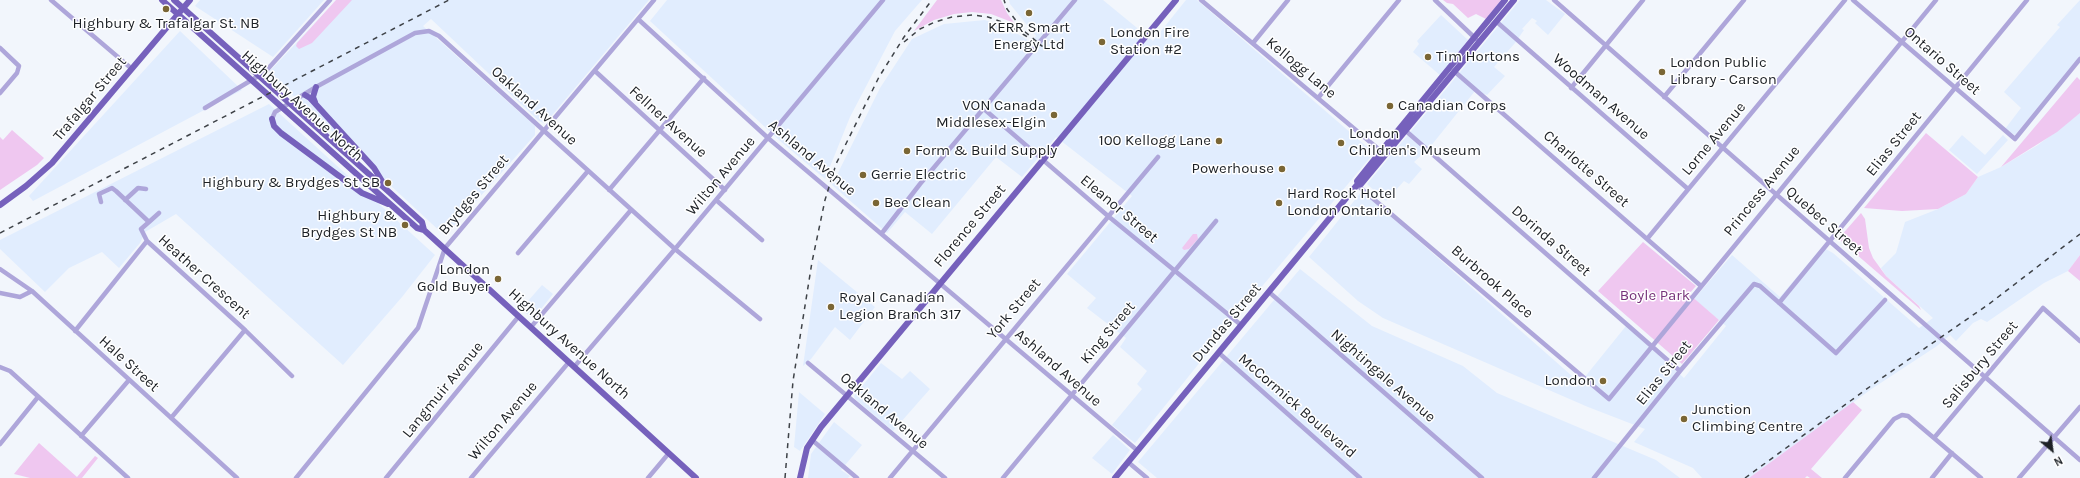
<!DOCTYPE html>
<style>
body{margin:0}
#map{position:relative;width:2080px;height:478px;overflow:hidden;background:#f2f6fc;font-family:Karla,sans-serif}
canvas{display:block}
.north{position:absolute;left:2032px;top:430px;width:40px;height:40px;-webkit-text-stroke:3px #fff;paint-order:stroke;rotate:151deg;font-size:11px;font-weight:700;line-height:16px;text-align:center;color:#1d2126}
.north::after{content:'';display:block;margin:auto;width:14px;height:18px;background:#1d2126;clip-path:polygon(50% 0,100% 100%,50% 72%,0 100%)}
</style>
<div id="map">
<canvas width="2080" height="478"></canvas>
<div class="north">N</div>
</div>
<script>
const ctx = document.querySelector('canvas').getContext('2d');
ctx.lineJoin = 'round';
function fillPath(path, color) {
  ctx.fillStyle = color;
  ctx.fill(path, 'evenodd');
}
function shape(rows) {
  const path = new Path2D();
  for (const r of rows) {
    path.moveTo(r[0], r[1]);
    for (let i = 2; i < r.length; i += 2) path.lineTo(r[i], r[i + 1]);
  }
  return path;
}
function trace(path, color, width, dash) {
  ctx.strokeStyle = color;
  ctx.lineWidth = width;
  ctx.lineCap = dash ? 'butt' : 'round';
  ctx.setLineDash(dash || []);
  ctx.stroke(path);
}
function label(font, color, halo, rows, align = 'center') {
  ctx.font = font + ' Karla,sans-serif';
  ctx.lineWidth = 3;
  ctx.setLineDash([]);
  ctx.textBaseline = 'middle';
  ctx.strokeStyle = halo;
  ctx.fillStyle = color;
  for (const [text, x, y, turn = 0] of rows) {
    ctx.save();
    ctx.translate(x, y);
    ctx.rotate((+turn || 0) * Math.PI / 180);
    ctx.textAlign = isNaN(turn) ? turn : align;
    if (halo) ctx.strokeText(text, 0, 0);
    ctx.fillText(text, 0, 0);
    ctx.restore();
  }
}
const built = shape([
 [200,0,324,0,273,57,195,6],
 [337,0,649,0,548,120,544,123,539,121,431,19,423,26,535,126,535,135,445,236,294,96,266,75],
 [667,0,922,0,895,31,850,117,825,179,779,140,650,21],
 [1009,0,1103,0,1153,41,1186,0,1197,0,1374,153,1238,315,1135,443,1112,425,1142,389,1137,384,1147,371,1120,347,1126,338,1087,308,1096,298,1067,274,1132,196,1056,137,1022,177,996,157,932,234,905,212,887,233,832,185,880,88,912,39,944,24,985,20,1011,30,1031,42,1036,36,1010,4],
 [1520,0,1546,0,1565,14,1548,35,1535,23,1537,21,1532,18,1522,29,1524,30,1515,43,1494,67,1505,76,1487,95,1475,91,1430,147,1414,162,1422,169,1409,184,1404,181,1386,201,1367,184],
 [2080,0,2080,56,2015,135,2005,129,2021,108,2004,92,2060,27,2057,25],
 [1441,15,1468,40,1441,76,1413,52,1419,44,1417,41],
 [180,31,242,90,33,201,29,196],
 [269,104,435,255,402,297,343,365,176,214,145,232,140,243,119,268,102,252,69,268,45,292,0,249,0,240],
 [2080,113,2080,255,2068,271,2044,283,1987,322,1981,319,1973,323,1956,341,1950,335,1937,346,1873,388,1749,478,1702,478,1693,468,1634,442,1645,429,1588,407,1383,318,1358,301,1309,257,1362,191,1580,383,1626,326,1684,378,1726,326,1694,299,1732,255,1780,297,1822,247,1833,253,1919,328,1933,318,1886,276,1881,268,1896,253,1905,222,1938,209,1966,194,1978,177,2001,167,2038,145],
 [1962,135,1985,155,2003,135,2008,140,1977,174,1949,150],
 [818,260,875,307,850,340,835,327,811,359,803,366],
 [1300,269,1372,326,1463,366,1497,393,1656,460,1680,478,1157,478,1138,462],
 [542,285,553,294,533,319,521,309],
 [881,363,902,379,910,371,930,389,893,431,855,399,854,396],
 [799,392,825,414,800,451,794,447],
 [834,422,862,445,841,470,850,476,848,478,808,478,811,454],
 [1113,435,1130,450,1112,474,1092,458]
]);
const green = shape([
 [336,0,352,0,312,43,299,49,296,46,297,43],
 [937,0,1001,0,1007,13,1018,28,1009,21,991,14,972,12,954,14,934,20,914,31],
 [1443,0,1501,0,1486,19,1476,14,1468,18,1453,4,1447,3],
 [2077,77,2080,80,2080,113,2057,132,2001,167],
 [12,130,44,158,37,165,0,190,0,137,3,140],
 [1926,133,1978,177,1966,194,1938,209,1902,211,1864,208],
 [1861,213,1865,219,1869,248,1873,258,1886,276,1919,306,1921,310,1842,242,1839,238],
 [1193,234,1197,234,1198,239,1189,249,1184,250,1182,248],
 [1643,242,1696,286,1689,294,1719,320,1682,364,1598,291],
 [2080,255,2080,281,2068,271],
 [1853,402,1862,410,1811,469,1822,478,1810,478,1807,476,1805,478,1749,478],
 [39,443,77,477,95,456,98,458,82,478,30,478,14,474]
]);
const minor = shape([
 [51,0,132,69],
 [1201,0,1382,152],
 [1435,0,1476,39],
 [1554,0,2080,460],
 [1853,0,2015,139,2080,59],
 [638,19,768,138,1138,451],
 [1498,23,1688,189],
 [1253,43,1288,0],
 [0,48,19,66,17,73,0,93],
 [595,71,725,190],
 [1454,71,1701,286],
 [1571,88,1643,0],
 [1664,97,1744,0],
 [1318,98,1399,0],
 [205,108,265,72,330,0],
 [984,109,1108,216,1241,325],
 [272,119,275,112,316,87,415,33,429,31,439,36,675,249,760,319],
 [1406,131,1680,371],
 [1357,185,1609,399,1936,0],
 [609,190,704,78],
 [125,200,138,188,146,189],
 [716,200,762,240],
 [101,202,99,194,112,188,116,191,149,222,141,229,147,241],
 [149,222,159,213],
 [882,233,920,184,1075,0],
 [1647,239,1845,0],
 [518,253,588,171],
 [0,269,32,291,237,478],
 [1269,292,1482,478],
 [0,293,20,297,32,291],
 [1779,303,2027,0],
 [531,327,631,210],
 [245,330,292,376],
 [75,331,147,241,245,330,171,418],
 [1219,353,1360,478],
 [808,363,945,478],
 [0,367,10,371,128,478],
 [574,367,675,249,883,0],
 [81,436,129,380],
 [1934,438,2043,308,2080,341],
 [812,440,857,478],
 [0,444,38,397],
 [1128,462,1147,478],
 [296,478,418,328,445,248,654,0],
 [386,478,519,316],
 [471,478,569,362],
 [648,478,669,453],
 [890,478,1158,157],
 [1003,478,1216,221],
 [1594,478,1680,371,1754,284,1760,286,1836,353,1885,300],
 [1845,478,1894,419,1902,415,1908,416,1981,478],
 [1932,478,1952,453],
 [2019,478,2080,407]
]);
const major = shape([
 [162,0,417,228,424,230],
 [174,0,389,192,422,222,424,230,696,478],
 [305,95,310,98,374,168,385,186],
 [315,102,313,97,316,87],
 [272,119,274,126,281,133,362,193,388,204],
 [1358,184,1357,181,1381,151,1505,0],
 [0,205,26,186,52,163,190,0],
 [800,478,807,448,821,427,1176,0],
 [1115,478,1357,185,1361,184,1514,0]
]);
const rail = shape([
 [904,42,920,29,935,22,952,17,973,15,988,17,1005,23,1042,46,1024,31,1007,9,1004,0],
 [0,233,449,0],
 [785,478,793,381,812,262,825,200,836,164,879,77,904,37,932,0],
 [1745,478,1879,380,1989,304,2080,234]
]);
const markers = [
 [166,9,4,"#7a6635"],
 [1029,13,4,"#7a6635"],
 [1102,42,4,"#7a6635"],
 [1428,57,4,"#7a6635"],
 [1662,72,4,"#7a6635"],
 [1390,106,4,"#7a6635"],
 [1054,115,4,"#7a6635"],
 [1219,141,4,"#7a6635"],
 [1341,143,4,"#7a6635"],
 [907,151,4,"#7a6635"],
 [1282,169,4,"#7a6635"],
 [863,175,4,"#7a6635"],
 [388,183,4,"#7a6635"],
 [876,203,4,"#7a6635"],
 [1279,203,4,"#7a6635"],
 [405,225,4,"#7a6635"],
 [498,279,4,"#7a6635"],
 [831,307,4,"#7a6635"],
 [1603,381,4,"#7a6635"],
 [1684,419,4,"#7a6635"]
];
const poiNames = [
 ["Highbury & Trafalgar St. NB",166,24,"center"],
 ["KERR Smart",1029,28,"center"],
 ["Energy Ltd",1029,45,"center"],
 ["London Fire",1110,33],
 ["Station #2",1110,50],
 ["Tim Hortons",1436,57],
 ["London Public",1670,63],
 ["Library - Carson",1670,80],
 ["VON Canada",1046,106,"right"],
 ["Middlesex-Elgin",1046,123,"right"],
 ["Canadian Corps",1398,106],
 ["London",1349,134],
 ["Children's Museum",1349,151],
 ["100 Kellogg Lane",1211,141,"right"],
 ["Form & Build Supply",915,151],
 ["Powerhouse",1274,169,"right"],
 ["Gerrie Electric",871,175],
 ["Highbury & Brydges St SB",380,183,"right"],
 ["Hard Rock Hotel",1287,194],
 ["London Ontario",1287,211],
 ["Bee Clean",884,203],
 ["Highbury &",397,216,"right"],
 ["Brydges St NB",397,233,"right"],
 ["London",490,270,"right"],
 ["Gold Buyer",490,287,"right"],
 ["Royal Canadian",839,298],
 ["Legion Branch 317",839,315],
 ["London",1595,381,"right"],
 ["Junction",1692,410],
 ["Climbing Centre",1692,427]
];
const streetNames = [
 ["Ontario Street",1942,61,41],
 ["Kellogg Lane",1301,68,40],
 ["Woodman Avenue",1601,97,41],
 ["Trafalgar Street",90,99,-50],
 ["Highbury Avenue North",302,106,42],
 ["Oakland Avenue",534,106,42],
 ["Fellner Avenue",668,122,42],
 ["Lorne Avenue",1714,139,-50],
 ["Elias Street",1894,144,-51],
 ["Ashland Avenue",812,158,40],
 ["Charlotte Street",1586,169,41],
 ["Wilton Avenue",721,176,-50],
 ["Princess Avenue",1762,191,-51],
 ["Brydges Street",474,195,-50],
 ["Eleanor Street",1119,209,40],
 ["Quebec Street",1824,221,41],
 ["Florence Street",970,226,-50],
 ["Dorinda Street",1551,241,41],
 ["Heather Crescent",204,277,42],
 ["Burbrook Place",1492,282,41],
 ["York Street",1014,309,-50],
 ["Dundas Street",1227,323,-50],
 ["King Street",1108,333,-50],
 ["Highbury Avenue North",569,344,42],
 ["Hale Street",129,364,42],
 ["Salisbury Street",1980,365,-50],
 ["Ashland Avenue",1058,368,41],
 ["Elias Street",1664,373,-51],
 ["Nightingale Avenue",1383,376,41],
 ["Langmuir Avenue",443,390,-51],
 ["McCormick Boulevard",1297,406,41],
 ["Oakland Avenue",884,411,40],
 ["Wilton Avenue",503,421,-50]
];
const parkNames = [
 ["Boyle Park",1655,296]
];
fillPath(built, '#e1edfe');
fillPath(green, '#efc7f0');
trace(minor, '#aea6da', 4.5);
trace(major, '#7661bc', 6);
trace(rail, '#3e4247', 1.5, [5, 5]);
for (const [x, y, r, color] of markers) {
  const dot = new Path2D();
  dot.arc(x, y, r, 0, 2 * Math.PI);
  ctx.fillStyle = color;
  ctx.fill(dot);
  trace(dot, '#fff', 1.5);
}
label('15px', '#1d2126', '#fff', poiNames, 'left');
label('15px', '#1d2126', '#fff', streetNames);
label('15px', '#77337a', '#fff', parkNames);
</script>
